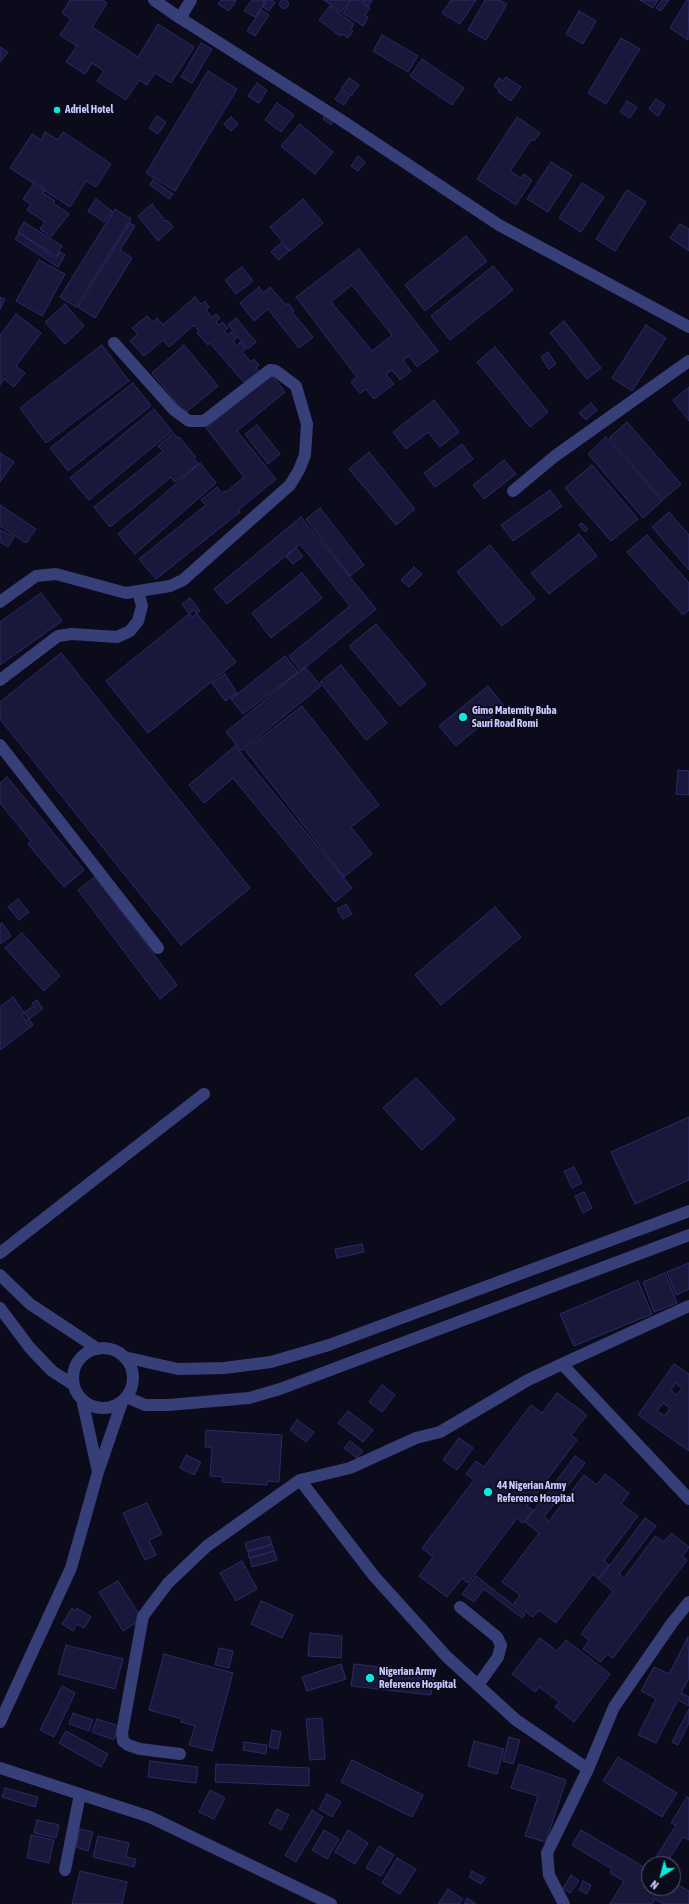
<!DOCTYPE html>
<style>
body{margin:0}
#map{position:relative;width:689px;height:1904px;overflow:hidden;background:#0b0b1b;font-family:"Asap Condensed",sans-serif}
canvas{display:block}
.north{position:absolute;left:641px;top:1856px;width:40px;height:40px;box-sizing:border-box;background:#0b0b1b;border:1px solid #565776;border-radius:50%;rotate:216deg;font-size:11px;font-weight:700;line-height:16px;text-align:center;color:#c6c9fe}
.north::after{content:'';display:block;margin:auto;width:14px;height:18px;background:#05eadb;clip-path:polygon(50% 0,100% 100%,50% 72%,0 100%)}
</style>
<div id="map">
<canvas width="689" height="1904"></canvas>
<div class="north">N</div>
</div>
<script>
const ctx = document.querySelector('canvas').getContext('2d');
ctx.lineJoin = 'round';
function fillPath(path, color) {
  ctx.fillStyle = color;
  ctx.fill(path, 'evenodd');
}
function shape(rows) {
  const path = new Path2D();
  for (const r of rows) {
    if (r.length === 3) {
      path.moveTo(r[0] + r[2], r[1]);
      path.arc(r[0], r[1], r[2], 0, 2 * Math.PI);
      continue;
    }
    path.moveTo(r[0], r[1]);
    for (let i = 2; i < r.length; i += 2) path.lineTo(r[i], r[i + 1]);
  }
  return path;
}
function trace(path, color, width, dash) {
  ctx.strokeStyle = color;
  ctx.lineWidth = width;
  ctx.lineCap = dash ? 'butt' : 'round';
  ctx.setLineDash(dash || []);
  ctx.stroke(path);
}
function label(font, color, halo, rows, align = 'center') {
  ctx.font = font + ' "Asap Condensed",sans-serif';
  ctx.lineWidth = 3.5;
  ctx.setLineDash([]);
  ctx.textBaseline = 'middle';
  ctx.strokeStyle = halo;
  ctx.fillStyle = color;
  for (const [text, x, y, turn = 0] of rows) {
    ctx.save();
    ctx.translate(x, y);
    ctx.rotate((+turn || 0) * Math.PI / 180);
    ctx.textAlign = isNaN(turn) ? turn : align;
    if (halo) ctx.strokeText(text, 0, 0);
    ctx.fillText(text, 0, 0);
    ctx.restore();
  }
}
const building = shape([
 [284,4,4.5],
 [70,0,102,0,107,3,92,27,138,57,158,24,194,47,171,83,155,73,147,85,139,80,126,100,97,81,104,71,92,63,85,74,66,62,77,46,60,35,71,19,62,13,70,0],
 [221,0,235,0,236,1,229,11,218,4,221,0],
 [252,0,263,0,265,3,255,17,244,11,252,0],
 [265,0,271,0,275,2,269,11,263,7,265,0],
 [324,0,350,0,341,12,324,0],
 [351,0,358,0,370,8,365,15,368,17,363,26,343,13,351,0],
 [361,0,372,0,369,6,361,0],
 [451,0,476,0,460,24,442,13,451,0],
 [485,0,499,0,507,4,486,40,468,30,485,0],
 [640,0,658,0,653,8,640,0],
 [662,0,669,0,661,11,656,8,662,0],
 [687,0,689,0,688,40,670,28,687,0],
 [330,6,354,24,351,29,353,31,348,38,342,34,340,36,319,20,330,6],
 [261,10,269,15,255,36,247,31,261,10],
 [579,11,596,21,583,44,566,34,579,11],
 [382,35,418,56,408,72,373,51,382,35],
 [621,38,640,49,606,104,588,93,621,38],
 [201,43,212,49,192,83,181,77,201,43],
 [0,47,8,52,0,62,0,47],
 [422,59,464,88,452,105,410,76,422,59],
 [208,71,237,89,175,191,146,173,208,71],
 [506,77,521,87,511,101,498,92,499,90,494,86,499,78,503,81,506,77],
 [349,78,359,85,351,96,341,89,349,78],
 [257,83,267,90,259,103,248,96,257,83],
 [341,91,349,97,344,105,335,99,341,91],
 [656,99,665,105,658,116,649,109,656,99],
 [627,101,637,107,630,118,620,112,627,101],
 [277,103,294,115,281,132,265,120,277,103],
 [327,112,336,118,331,125,323,119,327,112],
 [157,116,166,122,158,134,149,128,157,116],
 [231,117,238,124,231,131,224,124,231,117],
 [517,117,540,133,534,141,532,139,510,171,521,178,524,174,532,180,516,205,477,179,517,117],
 [300,124,333,152,315,174,281,146,300,124],
 [45,132,58,140,63,132,111,164,96,187,86,181,70,207,10,168,32,134,41,140,45,132],
 [358,156,365,162,358,171,351,166,358,156],
 [551,162,572,175,548,212,527,199,551,162],
 [153,180,173,194,169,199,150,185,153,180],
 [35,182,45,189,43,193,55,201,53,203,69,214,51,237,40,229,45,222,27,210,31,204,23,199,35,182],
 [582,183,604,197,581,232,559,218,582,183],
 [627,190,646,202,615,251,596,239,627,190],
 [96,199,112,211,104,222,88,211,96,199],
 [303,199,323,223,290,251,270,227,303,199],
 [152,204,165,221,167,220,173,227,158,241,138,216,152,204],
 [115,209,131,219,76,307,60,297,115,209],
 [24,222,62,246,56,256,18,232,24,222],
 [130,223,135,226,120,250,132,258,95,318,78,307,130,223],
 [680,224,689,229,689,251,670,238,680,224],
 [19,233,56,258,60,252,65,255,58,267,15,239,19,233],
 [466,236,487,261,425,311,405,285,466,236],
 [281,243,289,251,279,260,271,252,281,243],
 [359,249,438,351,417,367,409,356,403,360,411,371,400,380,392,370,386,374,394,384,374,399,366,389,360,393,351,382,357,377,296,297,359,249],
 [352,285,392,335,372,351,331,302,352,285],
 [39,260,65,274,42,316,16,301,39,260],
 [493,266,513,290,450,340,431,316,493,266],
 [242,267,253,281,236,294,225,280,242,267],
 [259,287,263,293,270,287,286,305,288,303,294,311,292,312,313,337,299,348,268,309,254,321,240,303,259,287],
 [0,297,5,299,0,309,0,297],
 [195,297,201,304,205,301,209,307,206,310,212,317,216,314,220,318,216,322,219,325,222,322,228,328,224,331,228,335,231,332,237,338,233,341,237,346,240,342,246,349,242,352,251,362,254,359,259,365,256,368,261,374,247,386,210,343,208,345,197,333,199,331,194,325,169,347,163,340,144,356,130,341,138,334,132,328,147,316,153,322,157,318,163,325,195,297],
 [65,304,84,326,65,344,45,322,65,304],
 [16,314,41,333,16,366,25,373,14,387,4,379,0,385,0,335,16,314],
 [236,318,256,342,248,349,228,325,236,318],
 [564,321,601,368,587,379,550,333,564,321],
 [646,325,666,338,632,391,612,378,646,325],
 [102,345,129,381,46,443,20,408,102,345],
 [184,345,218,386,185,413,152,373,184,345],
 [495,347,548,412,530,427,477,362,495,347],
 [548,352,556,364,549,369,541,357,548,352],
 [272,375,285,392,237,431,276,479,238,510,240,512,156,579,139,559,206,505,201,500,217,487,222,493,225,491,226,492,244,477,206,428,272,375],
 [133,383,151,406,68,471,50,448,133,383],
 [689,387,689,421,673,400,689,387],
 [434,400,459,432,440,447,428,432,406,449,393,432,434,400],
 [591,403,597,410,586,420,579,413,591,403],
 [154,409,172,431,89,500,70,478,154,409],
 [627,422,681,484,663,500,609,438,627,422],
 [257,425,280,454,268,464,245,434,257,425],
 [173,433,178,438,179,437,196,457,194,459,198,464,175,482,171,477,110,527,94,507,163,451,158,446,173,433],
 [606,437,662,501,643,518,588,454,606,437],
 [462,444,473,459,435,487,424,473,462,444],
 [369,452,415,509,396,525,349,469,369,452],
 [0,453,14,462,0,482,0,453],
 [504,460,516,474,484,499,473,485,504,460],
 [200,463,216,483,135,554,118,534,200,463],
 [592,465,638,519,611,541,565,488,592,465],
 [550,490,562,506,513,541,501,525,550,490],
 [0,505,36,529,26,543,0,526,0,505],
 [320,508,364,565,350,576,306,519,320,508],
 [669,512,689,535,689,570,652,527,669,512],
 [301,517,376,609,301,671,289,656,350,606,300,544,227,604,214,589,301,517],
 [582,523,588,529,585,532,579,525,582,523],
 [0,530,14,537,8,547,0,542,0,530],
 [579,534,597,556,549,594,531,573,579,534],
 [647,535,689,583,689,610,683,615,627,552,647,535],
 [490,545,535,599,502,626,457,572,490,545],
 [296,548,303,556,293,564,286,557,296,548],
 [414,567,422,574,409,587,401,580,414,567],
 [302,573,322,598,271,638,252,613,302,573],
 [41,593,62,621,0,665,0,622,41,593],
 [190,598,200,611,192,617,182,604,190,598],
 [194,610,236,662,148,733,106,681,194,610],
 [376,624,426,684,400,706,349,646,376,624],
 [61,653,250,888,181,945,0,719,0,702,61,653],
 [285,656,298,672,243,714,231,699,285,656],
 [341,665,387,723,366,740,320,682,341,665],
 [305,667,321,686,241,751,226,732,305,667],
 [225,674,237,693,225,701,212,683,225,674],
 [488,686,504,706,456,746,439,726,488,686],
 [302,706,379,805,351,827,372,854,344,877,245,750,302,706],
 [235,746,352,888,335,902,233,778,204,803,189,785,235,746],
 [678,770,689,771,689,795,676,794,678,770],
 [7,777,84,870,64,887,28,844,31,841,0,803,0,783,7,777],
 [95,877,177,985,160,999,78,890,95,877],
 [18,899,29,912,19,920,8,907,18,899],
 [346,904,352,914,343,919,337,909,346,904],
 [495,907,521,937,441,1005,415,975,495,907],
 [2,923,11,936,0,944,0,924,2,923],
 [22,933,60,976,44,991,5,948,22,933],
 [13,997,33,1025,0,1050,0,1007,13,997],
 [37,1000,43,1009,26,1021,22,1014,34,1006,32,1003,37,1000],
 [416,1078,455,1119,422,1150,383,1108,416,1078],
 [689,1117,689,1180,635,1204,611,1152,689,1117],
 [574,1167,582,1183,572,1188,564,1171,574,1167],
 [584,1192,592,1208,583,1213,575,1196,584,1192],
 [362,1244,364,1252,337,1258,335,1249,362,1244],
 [689,1263,689,1289,676,1295,667,1272,689,1263],
 [665,1273,677,1303,654,1312,643,1282,665,1273],
 [638,1281,652,1314,574,1346,560,1314,638,1281],
 [674,1364,689,1374,689,1451,638,1415,674,1364],
 [675,1383,682,1388,677,1395,671,1390,675,1383],
 [663,1403,670,1408,665,1416,657,1411,663,1403],
 [382,1385,395,1395,382,1412,369,1402,382,1385],
 [557,1393,587,1415,571,1435,577,1440,527,1506,533,1510,523,1523,517,1518,468,1583,462,1578,447,1597,419,1576,433,1557,422,1548,474,1480,466,1474,476,1461,484,1467,531,1405,542,1413,557,1393],
 [348,1411,373,1430,363,1442,338,1423,348,1411],
 [297,1420,314,1432,306,1442,290,1430,297,1420],
 [206,1430,282,1435,279,1482,267,1481,267,1485,222,1482,223,1477,210,1476,212,1447,205,1447,206,1430],
 [459,1438,473,1448,457,1470,443,1460,459,1438],
 [350,1441,363,1451,357,1458,344,1448,350,1441],
 [186,1455,201,1462,194,1475,180,1468,186,1455],
 [575,1456,585,1463,544,1517,549,1521,584,1475,597,1485,605,1474,629,1493,621,1504,638,1516,604,1561,609,1565,598,1579,593,1574,556,1623,539,1610,533,1617,514,1603,520,1595,502,1582,539,1533,525,1522,575,1456],
 [147,1503,162,1534,149,1540,156,1555,145,1560,123,1513,147,1503],
 [645,1518,656,1526,619,1574,624,1578,655,1536,664,1542,671,1533,689,1547,682,1557,687,1560,613,1658,607,1654,601,1662,583,1649,589,1640,581,1634,613,1591,599,1580,645,1518],
 [269,1536,272,1544,247,1551,245,1543,269,1536],
 [272,1545,274,1551,249,1558,248,1552,272,1545],
 [274,1551,277,1560,252,1567,250,1558,274,1551],
 [242,1561,257,1589,236,1601,220,1573,242,1561],
 [476,1576,525,1614,522,1618,484,1589,474,1602,462,1594,476,1576],
 [118,1581,142,1619,123,1631,99,1592,118,1581],
 [261,1601,293,1615,282,1638,251,1624,261,1601],
 [72,1608,75,1611,77,1608,91,1617,84,1628,77,1624,73,1631,62,1624,72,1608],
 [310,1633,342,1636,341,1658,308,1656,310,1633],
 [688,1637,689,1678,681,1693,689,1697,689,1706,678,1700,656,1743,638,1735,656,1699,641,1691,654,1667,669,1674,688,1637],
 [540,1638,557,1651,566,1640,610,1674,574,1722,555,1707,559,1702,539,1687,535,1692,512,1674,540,1638],
 [66,1645,123,1659,115,1689,58,1674,66,1645],
 [219,1648,233,1651,229,1668,215,1665,219,1648],
 [164,1654,233,1673,212,1751,189,1745,195,1726,181,1722,182,1719,149,1710,164,1654],
 [341,1664,346,1679,307,1691,302,1677,341,1664],
 [354,1664,434,1673,431,1695,351,1686,354,1664],
 [62,1686,75,1693,54,1737,40,1730,62,1686],
 [689,1709,689,1723,678,1745,672,1742,689,1709],
 [73,1713,93,1720,89,1731,69,1724,73,1713],
 [322,1718,325,1759,310,1760,306,1719,322,1718],
 [97,1719,119,1726,114,1740,92,1732,97,1719],
 [272,1730,281,1732,278,1749,269,1747,272,1730],
 [66,1731,108,1754,101,1767,59,1743,66,1731],
 [509,1737,520,1740,513,1764,503,1761,509,1737],
 [474,1741,504,1749,497,1774,468,1766,474,1741],
 [244,1742,267,1745,266,1754,243,1750,244,1742],
 [618,1757,677,1793,662,1817,603,1781,618,1757],
 [352,1760,423,1795,412,1817,341,1782,352,1760],
 [150,1761,198,1767,196,1783,148,1777,150,1761],
 [216,1764,309,1768,309,1786,215,1782,216,1764],
 [519,1764,566,1780,546,1842,525,1836,538,1796,511,1788,519,1764],
 [5,1788,38,1797,35,1807,2,1797,5,1788],
 [210,1790,225,1798,214,1819,199,1812,210,1790],
 [327,1794,341,1802,332,1817,319,1809,327,1794],
 [687,1797,689,1798,689,1840,683,1837,666,1864,652,1864,676,1825,671,1823,687,1797],
 [277,1809,289,1815,281,1830,269,1823,277,1809],
 [312,1810,323,1817,296,1862,285,1855,312,1810],
 [37,1820,59,1825,56,1838,34,1833,37,1820],
 [80,1829,93,1832,88,1851,76,1847,80,1829],
 [324,1830,339,1839,327,1859,312,1850,324,1830],
 [348,1830,368,1843,355,1864,335,1852,348,1830],
 [581,1830,649,1870,649,1888,673,1888,673,1882,689,1891,689,1904,663,1904,655,1899,652,1904,610,1904,624,1881,610,1873,612,1869,572,1845,581,1830],
 [31,1835,54,1840,49,1863,27,1858,31,1835],
 [98,1836,129,1843,126,1857,136,1859,134,1867,93,1857,98,1836],
 [379,1846,394,1855,381,1876,366,1868,379,1846],
 [397,1858,416,1869,400,1894,382,1883,397,1858],
 [80,1871,127,1882,122,1904,72,1904,80,1871],
 [472,1871,485,1878,481,1884,469,1877,472,1871],
 [571,1875,579,1881,570,1893,563,1888,571,1875],
 [583,1881,591,1885,587,1894,579,1890,583,1881],
 [448,1889,463,1899,459,1904,438,1904,448,1889],
 [467,1898,476,1904,464,1904,467,1898]
]);
const minor = shape([
 [154,0,180,18,341,120,499,225,689,327],
 [180,18,191,0],
 [513,491,555,456,689,361],
 [0,602,36,576,56,574,126,593,170,586,183,580,290,485,299,470,305,455,307,424,296,386,276,371,270,370,204,421,189,421,174,410,114,343],
 [0,680,58,636,72,634,117,637,130,631,138,621,142,606,138,591],
 [0,745,158,948],
 [0,1253,204,1094],
 [0,1275,30,1304,98,1349],
 [689,1306,562,1364,689,1499],
 [0,1308,30,1348,52,1371,74,1385],
 [103,1378,30],
 [124,1357,178,1369,224,1368,271,1362,329,1345,689,1211],
 [126,1397,145,1405,168,1405,249,1398,280,1389,689,1235],
 [82,1399,98,1472],
 [300,1480,374,1576,447,1657,516,1720,588,1769],
 [460,1607,497,1637,501,1645,498,1657,478,1685],
 [0,1722,71,1568,98,1472,122,1402],
 [180,1754,140,1749,128,1745,123,1741,122,1733,143,1616,168,1583,207,1546,300,1480,350,1468,416,1438,440,1432,528,1380,562,1364],
 [0,1768,150,1817,331,1904],
 [65,1870,80,1794],
 [564,1904,549,1875,547,1853,588,1769,614,1707,672,1623,689,1602]
]);
const markers = [
 [57,110,4,"#05eadb"],
 [463,717,5,"#05eadb"],
 [488,1492,5,"#05eadb"],
 [370,1678,5,"#05eadb"]
];
const poiNames = [
 ["Adriel Hotel",65,110],
 ["Gimo Maternity Buba",472,711],
 ["Sauri Road Romi",472,724],
 ["44 Nigerian Army",497,1486],
 ["Reference Hospital",497,1499],
 ["Nigerian Army",379,1672],
 ["Reference Hospital",379,1685]
];
fillPath(building, '#19183b');
trace(building, '#2c2a67', 1);
trace(minor, '#373f79', 12);
for (const [x, y, r, color] of markers) {
  const dot = new Path2D();
  dot.arc(x, y, r, 0, 2 * Math.PI);
  ctx.fillStyle = color;
  ctx.fill(dot);
  trace(dot, '#0b0b1b', 1.5);
}
label('bold 11px', '#c6c9fe', '#0b0b1b', poiNames, 'left');
</script>
